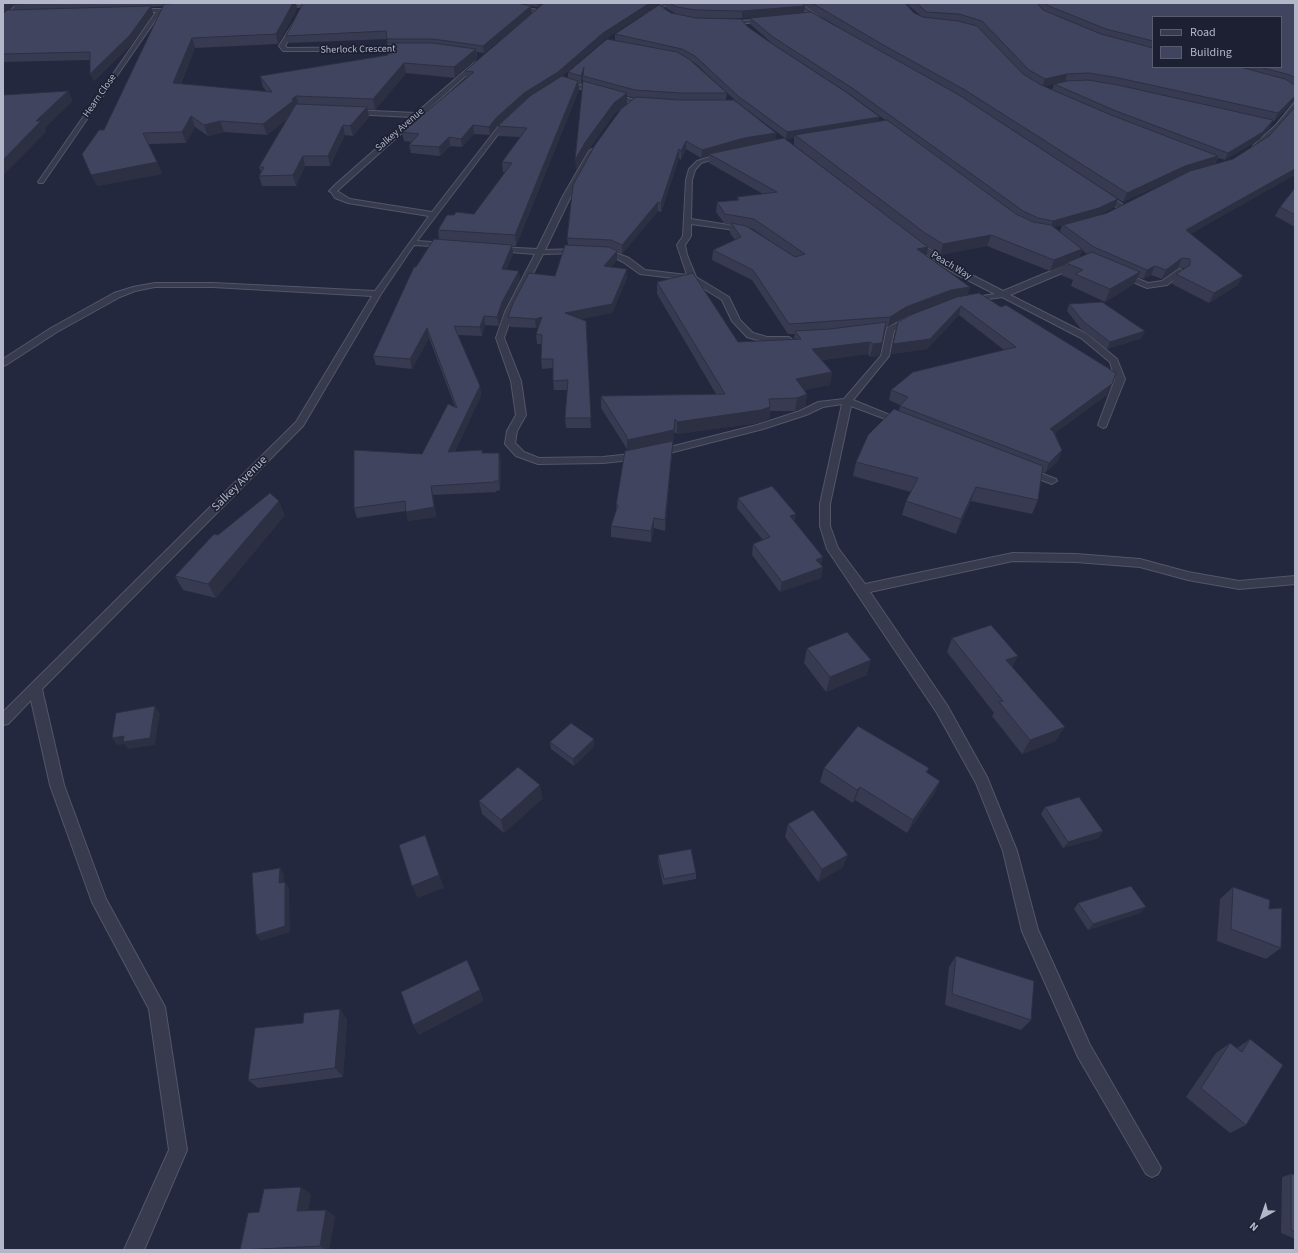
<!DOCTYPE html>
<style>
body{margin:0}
#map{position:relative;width:1298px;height:1253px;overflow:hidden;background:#24283e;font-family:"Source Sans 3",sans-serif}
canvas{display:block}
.frame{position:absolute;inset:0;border:4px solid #b4b6c9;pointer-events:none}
.legend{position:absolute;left:1152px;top:16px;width:130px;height:52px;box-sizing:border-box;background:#1d2033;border:1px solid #595c6f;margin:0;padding:5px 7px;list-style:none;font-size:12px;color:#b4b6c9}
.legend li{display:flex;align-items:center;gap:8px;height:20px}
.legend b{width:20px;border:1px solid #595c6f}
.north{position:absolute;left:1242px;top:1197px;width:40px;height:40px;-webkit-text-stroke:3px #1d2033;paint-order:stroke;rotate:220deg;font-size:11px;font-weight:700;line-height:16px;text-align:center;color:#b4b6c9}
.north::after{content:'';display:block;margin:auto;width:14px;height:18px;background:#b4b6c9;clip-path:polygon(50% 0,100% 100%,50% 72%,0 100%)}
</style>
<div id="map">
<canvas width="1298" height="1253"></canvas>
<div class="frame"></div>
<ul class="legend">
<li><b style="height:5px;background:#383b4e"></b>Road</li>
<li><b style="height:11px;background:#40445e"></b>Building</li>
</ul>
<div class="north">N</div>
</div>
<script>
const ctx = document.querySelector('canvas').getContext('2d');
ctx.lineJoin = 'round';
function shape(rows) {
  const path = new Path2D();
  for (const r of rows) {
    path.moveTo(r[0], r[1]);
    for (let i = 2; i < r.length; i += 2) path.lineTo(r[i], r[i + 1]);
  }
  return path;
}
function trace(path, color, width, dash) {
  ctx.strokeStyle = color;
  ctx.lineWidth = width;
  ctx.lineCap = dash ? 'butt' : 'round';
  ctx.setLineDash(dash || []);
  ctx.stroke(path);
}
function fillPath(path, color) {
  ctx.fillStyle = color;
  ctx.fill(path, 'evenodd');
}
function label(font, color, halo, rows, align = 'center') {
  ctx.font = font + ' "Source Sans 3",sans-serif';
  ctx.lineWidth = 3.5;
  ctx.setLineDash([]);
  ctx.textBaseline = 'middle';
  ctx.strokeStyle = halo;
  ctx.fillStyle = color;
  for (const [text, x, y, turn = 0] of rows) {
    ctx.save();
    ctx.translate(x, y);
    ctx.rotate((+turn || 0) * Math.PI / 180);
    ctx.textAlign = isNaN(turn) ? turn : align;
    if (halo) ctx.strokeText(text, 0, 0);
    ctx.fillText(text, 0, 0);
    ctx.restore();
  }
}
const street = shape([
 [18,3,23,3,3,23,3,18,18,3],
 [488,3,499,3,543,11,540,13,488,3],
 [664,3,669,3,650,16,646,16,646,14,664,3],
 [795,3,800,3,825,21,820,22,795,3],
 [318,4,320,6,281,7,279,6,318,4],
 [137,9,176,9,178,10,161,12,43,183,39,183,38,182,156,12,135,12,137,9],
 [767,19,765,22,728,24,725,22,767,19],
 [294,22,297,24,285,46,287,48,403,47,406,49,403,51,283,51,279,46,294,22],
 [475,62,480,63,337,191,350,199,432,212,498,127,507,119,511,119,511,121,502,129,417,241,446,243,450,245,446,247,414,245,381,294,303,426,42,689,64,785,106,899,165,1007,187,1150,144,1250,124,1250,169,1150,149,1009,92,902,50,785,31,700,8,724,3,725,3,712,296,422,372,296,213,287,155,287,135,291,120,297,57,332,6,365,3,366,3,359,51,328,114,293,133,287,155,283,213,283,375,291,429,216,348,203,335,198,331,192,329,191,336,184,412,117,351,114,348,112,351,110,416,113,475,62],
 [562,80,635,100,649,102,650,103,647,105,633,103,560,83,559,82,562,80],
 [1295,102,1295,108,1280,127,1257,148,1253,148,1253,146,1276,125,1295,102],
 [592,149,595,151,571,196,545,250,580,249,584,251,580,253,543,254,513,312,504,338,521,381,526,415,517,431,515,443,524,452,539,458,603,457,640,453,645,456,640,459,603,463,538,464,516,456,505,444,507,431,516,415,511,381,496,338,505,312,535,254,497,251,493,249,497,247,537,249,563,196,589,151,592,149],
 [723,153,728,154,701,163,695,170,692,180,691,219,729,225,750,232,746,234,728,229,691,224,691,236,685,245,687,255,696,277,729,297,740,320,753,333,767,337,789,337,793,340,792,342,767,343,747,337,732,321,722,300,690,280,640,274,623,262,610,255,602,255,598,253,602,251,611,251,629,258,645,270,687,275,677,245,683,236,686,180,689,169,697,161,723,153],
 [1100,193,1106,193,1128,208,1121,210,1100,197,1100,193],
 [911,241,917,241,960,269,1003,291,1075,261,1081,261,1081,265,1010,295,1087,334,1117,359,1125,379,1106,427,1103,428,1098,425,1115,379,1110,362,1081,338,1002,297,969,302,969,298,995,294,954,273,911,245,911,241],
 [1179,269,1186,271,1167,285,1147,288,1117,275,1124,273,1148,283,1162,281,1179,269],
 [910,316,914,319,913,321,894,331,889,356,853,400,907,422,905,424,899,424,851,406,830,504,830,526,838,548,865,584,1013,553,1076,554,1140,559,1188,572,1239,581,1295,576,1295,584,1239,589,1188,580,1140,567,1076,562,1013,561,870,592,947,705,987,777,1017,851,1038,930,1090,1045,1161,1168,1158,1174,1152,1177,1146,1174,1078,1057,1022,931,1003,851,976,783,937,713,827,549,820,526,820,504,842,404,823,407,806,415,763,429,658,456,653,453,654,451,757,425,800,411,818,402,844,399,881,356,887,328,910,316],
 [1027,468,1056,479,1057,481,1052,484,1023,473,1022,471,1023,469,1027,468]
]);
const wall = shape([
 [3,3,296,3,297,9,278,44,195,48,181,84,267,92,263,87,260,76,388,55,387,39,288,43,286,36,303,3,543,3,538,7,531,6,532,13,484,53,477,52,477,59,455,78,406,73,375,110,367,109,369,117,353,136,345,135,330,166,305,166,296,186,262,186,259,176,261,172,259,167,287,119,267,135,224,132,208,136,195,127,186,143,149,144,157,162,162,174,97,186,104,130,163,6,151,7,153,14,133,43,94,81,90,74,90,60,3,62],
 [14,5,16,10,9,10],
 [666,3,905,3,914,13,922,17,906,3,1037,3,1039,5,1038,3,1295,3,1295,101,1294,101,1274,121,1273,121,1269,128,1259,140,1225,160,1218,158,1215,164,1191,234,1238,285,1209,303,1172,284,1176,274,1186,268,1178,268,1162,279,1151,275,1143,279,1138,277,1134,284,1105,302,1071,286,1073,280,1061,275,1065,265,1050,271,987,246,940,255,926,246,926,256,970,287,967,295,1108,394,1055,433,1062,450,1058,461,1045,473,1042,472,1038,500,1032,514,971,501,956,534,902,515,906,501,911,492,853,476,856,462,899,411,900,405,889,400,891,390,1004,350,959,315,927,349,891,354,898,322,950,299,903,317,888,327,885,327,879,356,870,357,868,354,822,360,832,372,830,385,804,390,807,394,805,407,795,411,770,411,769,420,759,423,677,434,674,432,673,443,672,452,665,531,654,528,651,542,611,537,611,526,616,511,616,505,627,449,601,408,601,396,716,394,657,294,657,282,738,342,794,339,795,334,788,334,752,280,712,260,713,250,735,240,730,233,731,225,724,223,716,212,717,202,737,200,737,197,763,194,709,163,709,156,701,158,686,149,681,160,679,158,661,212,658,211,622,254,617,252,617,260,611,267,627,278,612,313,580,319,586,321,591,428,566,428,565,418,567,390,554,390,553,381,553,368,542,369,541,359,541,344,537,344,536,334,538,328,536,328,510,327,508,317,555,276,568,245,567,238,635,98,627,96,627,104,615,113,587,152,576,171,583,78,581,84,578,83,579,90,516,246,512,246,513,254,506,270,520,280,504,311,499,326,485,325,482,336,458,335,480,386,481,396,455,451,482,453,499,453,501,462,500,490,496,491,496,492,433,495,436,517,408,521,406,511,357,518,354,508,422,454,455,407,429,338,412,369,376,365,373,356,416,267,439,239,438,230,454,215,474,214,505,172,503,172,502,162,520,137,499,136,498,126,514,110,497,126,490,135,474,134,462,147,450,146,440,156,411,153,409,145,412,142,404,141,402,132,466,79,465,71,603,41,562,76,568,78,568,72,615,40,615,34,671,13,675,13,666,8],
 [803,4,815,13,860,40,750,18,750,24,773,44,851,95,885,120,879,121,748,27,690,17,696,18,742,18,804,13,805,6],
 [1153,17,1281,67,1153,67],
 [979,28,980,29,1024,75],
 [691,61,695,63,738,103,786,139,794,138,794,145,866,200,776,139,726,100,727,93],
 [1054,84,1052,90,1044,87],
 [962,97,1123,202,1184,174,1107,213,1078,221,1096,216,1115,207],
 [1062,225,1060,232,1054,227],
 [750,228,753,229,771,241],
 [1082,250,1087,254,1079,258],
 [1295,188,1295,227,1275,216,1280,207],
 [1069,304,1142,338,1107,349,1081,329,1067,311],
 [738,498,794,521,823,567,821,578,780,592,752,555,753,544,763,540,737,508],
 [285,515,216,598,183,590,175,576],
 [952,638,1012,667,1056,741,1022,754,992,716,994,713,947,652],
 [807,648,867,675,826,692,804,663],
 [594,739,594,746,574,766,551,749,550,742],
 [824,768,929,768,927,773,940,781,934,794,907,833,855,800,853,803,820,782],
 [543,798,504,833,482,814,479,801],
 [1045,807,1103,831,1098,838,1063,848,1041,814],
 [788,824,843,867,818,882,785,837],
 [658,855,696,873,696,879,663,885,658,861],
 [1233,887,1269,909,1281,948,1266,959,1217,941,1220,899],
 [1078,903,1140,913,1088,930,1074,909],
 [956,956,1031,1020,1021,1030,945,1005,949,967],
 [347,1019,343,1077,258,1088,248,1080],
 [1250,1039,1246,1125,1230,1133,1186,1097,1216,1053,1230,1043,1237,1048],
 [1291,1174,1295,1175,1295,1239,1281,1233,1282,1177],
 [311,1194,308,1211,335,1216,329,1250,240,1250,259,1212]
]);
const shadedWall = shape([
 [6,3,16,3,14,4,14,5,3,16,3,6],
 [293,3,296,3,297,9,278,44,276,34],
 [537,3,543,3,538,7],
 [650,3,661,3,603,41,558,80,525,101,497,126,490,135,489,127,496,118,524,93,603,33],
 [151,6,153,14,133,43,94,81,90,74],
 [531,6,532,13,484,53,483,46],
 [805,6,804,13,742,18,742,11],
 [192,38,195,48,177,94,173,83],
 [476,49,477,59,455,78,454,67],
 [404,63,406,73,375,110,373,99],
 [584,67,583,78,581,84,581,76],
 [1067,74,1065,82,1042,87,1045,79],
 [578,81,579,90,516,246,515,235],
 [68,91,73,101,45,128,46,132,3,176,3,160,36,121],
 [627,93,627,104,615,113,587,152,576,171,575,160,586,141,614,103],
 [296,96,299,106,296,112,267,135,263,124,292,99],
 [1295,96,1295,99,1294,101,1274,121,1278,113],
 [367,107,369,117,353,136,350,126],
 [191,116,195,127,186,143,182,132],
 [880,117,878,124,795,135,794,138,786,139,787,132],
 [1273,120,1269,128,1259,140,1225,160,1228,153],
 [220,121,224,132,208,136,204,125],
 [343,125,345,135,330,166,328,156],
 [473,125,474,134,462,147,461,139],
 [776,133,775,141,709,154,709,156,701,158,702,150,744,138],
 [449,137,450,146,440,156,439,147],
 [686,141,686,149,681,160,681,151],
 [679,149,679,158,661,212,661,203],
 [303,156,305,166,296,186,293,175],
 [1218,156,1214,165,1181,175,1123,202,1127,193,1185,166],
 [157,162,162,174,97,186,91,175],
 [1295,169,1295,175,1182,239,1186,230],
 [1118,199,1115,207,1096,216,1050,228,1053,221],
 [658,202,658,211,622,254,622,245],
 [991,235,987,246,940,255,943,244],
 [512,245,513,254,503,278,502,269],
 [928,247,926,257,917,249],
 [1082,249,1078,260,1066,263,1065,265,1050,271,1054,260],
 [617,251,617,260,604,275,604,266],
 [1182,258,1178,268,1162,279,1166,270],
 [1155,266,1151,275,1143,279,1147,270],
 [627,269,627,278,612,313,566,322,565,313],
 [519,271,520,280,504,311,499,326,497,317,502,302],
 [1140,272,1134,284,1105,302,1110,289],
 [1243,276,1238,285,1209,303,1214,293],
 [970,287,967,297,948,300,903,317,888,327,890,317,906,307,951,290],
 [961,306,959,315,927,349,891,354,893,344],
 [484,316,485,325,482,336,480,327],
 [542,317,543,327,536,328,535,319],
 [427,328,429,338,412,369,410,359],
 [1145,331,1142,338,1107,349,1110,342],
 [870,342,868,354,811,361,812,349],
 [882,343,879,356,870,357,873,344],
 [832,372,830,385,795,392,796,379],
 [1112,384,1108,394,1046,440,1050,429],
 [480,386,481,396,450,461,448,452],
 [807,394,805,407,795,411,797,398],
 [770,407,769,420,759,423,677,434,677,422],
 [675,419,674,432,673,443,672,452,665,531,665,520,627,453,627,440],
 [1062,450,1058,461,1045,473,1049,463],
 [499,453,501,462,500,490,499,481],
 [431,486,433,495,436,517,408,521,406,512],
 [976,487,971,501,956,534,961,519],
 [279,501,285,515,216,598,208,584],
 [796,514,794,525,790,516],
 [654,518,654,528,651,542,651,531],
 [823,557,821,568,816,560],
 [823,567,821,578,780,592,782,582],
 [1018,656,1011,670,1006,660],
 [871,660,867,675,826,692,830,677],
 [155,706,160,714,155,745,128,749,124,744,117,745,112,738],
 [1065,727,1056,741,1022,754,1030,740],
 [594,739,594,746,574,766,573,759],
 [940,781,934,794,907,833,913,820],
 [540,785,543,798,504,833,501,820],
 [860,787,855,800,853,803,857,790],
 [1103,831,1098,838,1063,848,1068,842],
 [425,835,444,888,418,898,412,886],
 [848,855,843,867,818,882,822,869],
 [280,868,284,875,283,889,279,883],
 [285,882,289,888,290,932,261,941,256,935],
 [1146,907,1140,913,1088,930,1093,924],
 [480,990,484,1001,419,1035,413,1025],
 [340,1009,347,1019,343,1077,335,1068],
 [301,1187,311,1194,307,1217,297,1211],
 [326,1210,335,1216,329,1250,326,1250,320,1246]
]);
const building = shape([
 [15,3,50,3,14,4,15,3],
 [184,3,293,3,276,34,192,38,173,83,272,92,260,76,388,55,387,43,432,43,476,49,454,67,404,63,373,99,296,96,292,99,293,101,263,124,220,121,204,125,191,116,182,132,143,133,157,162,91,175,82,154,99,130,104,130,164,4,184,3],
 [303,3,517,3,531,6,483,46,433,39,387,39,386,31,286,36,303,3],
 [544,3,650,3,603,33,558,72,524,93,496,118,489,127,473,125,461,139,449,137,439,147,409,145,419,134,402,132,474,72,465,71,544,3],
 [669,3,802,3,805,6,742,11,696,10,677,7,669,3],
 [812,3,905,3,914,13,923,17,958,21,977,26,1023,74,1041,85,1111,115,1218,156,1185,166,1127,193,965,90,885,46,812,3],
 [916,3,1037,3,1043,10,1101,34,1153,48,1153,67,1240,67,1285,79,1295,85,1295,96,1278,113,1119,78,1089,73,1067,74,1045,79,1029,70,982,21,959,14,927,12,916,3],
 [1046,3,1295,3,1295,78,1290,75,1260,67,1281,67,1281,17,1153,17,1153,41,1106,29,1049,6,1046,3],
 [659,5,671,13,696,18,741,19,748,27,768,41,846,92,880,117,787,132,738,96,695,56,682,49,615,34,659,5],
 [151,6,130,35,90,74,90,52,3,54,3,14,7,10,151,6],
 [811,12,959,95,1118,199,1099,208,1053,221,1038,218,1023,211,852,88,773,37,750,18,811,12],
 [607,39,677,52,689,59,727,93,680,93,635,90,583,76,584,67,581,76,568,72,607,39],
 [562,76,578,81,515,235,438,230,447,215,454,215,456,212,474,214,512,163,502,162,527,128,498,126,530,96,562,76],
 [1088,80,1118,85,1273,120,1263,132,1228,153,1116,111,1054,84,1067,81,1088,80],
 [583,81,627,93,614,103,586,141,575,160,583,81],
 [68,91,36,121,41,121,3,160,3,95,68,91],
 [636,97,680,100,734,100,776,133,744,138,702,150,686,141,681,151,679,149,661,203,658,202,622,245,611,240,567,238,573,185,595,145,621,109,636,97],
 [296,104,367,107,350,126,343,125,328,156,303,156,293,175,259,176,264,167,259,167,296,104],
 [1295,107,1295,169,1186,230,1243,276,1214,293,1176,274,1190,265,1190,259,1182,258,1166,270,1155,266,1147,270,1094,247,1063,225,1107,213,1190,171,1233,159,1269,136,1295,107],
 [887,120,1016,214,1033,222,1051,225,1082,249,1054,260,991,235,943,244,925,233,795,135,887,120],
 [784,138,928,247,917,249,970,287,951,290,906,307,890,317,789,324,753,270,713,250,741,237,731,223,746,226,795,257,805,254,754,219,725,214,717,202,739,200,737,197,777,192,709,154,784,138],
 [1295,188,1295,215,1280,207,1295,188],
 [434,239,512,245,502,269,519,271,502,302,497,317,484,316,480,327,454,326,480,386,448,452,482,450,482,453,499,453,499,481,495,481,495,482,431,486,434,507,406,512,405,501,354,508,354,450,422,454,448,404,457,408,427,328,410,359,373,356,414,267,416,267,434,239],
 [565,245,609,247,617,251,604,266,627,269,612,304,565,313,586,321,591,418,565,418,568,380,553,381,553,359,541,359,542,335,536,334,542,317,535,319,508,317,513,303,529,273,555,276,565,245],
 [1092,252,1140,272,1110,289,1075,274,1083,270,1066,263,1092,252],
 [693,273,738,342,801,339,795,331,830,329,886,322,882,343,873,344,870,342,812,349,832,372,796,379,807,394,797,398,769,399,770,407,761,410,677,422,675,419,674,430,627,440,627,437,601,396,725,394,657,282,693,273],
 [979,293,1001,307,1006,305,1116,373,1112,384,1050,429,1053,431,1062,450,1049,463,900,406,908,397,891,390,913,372,1016,347,961,306,930,339,893,344,898,322,913,314,957,297,979,293],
 [1102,302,1145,331,1110,342,1084,322,1069,304,1102,302],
 [894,409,1043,466,1038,500,976,487,961,519,906,501,918,478,856,462,868,435,894,409],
 [673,441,665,520,654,518,651,531,611,526,618,505,616,505,625,451,673,441],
 [772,486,796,514,790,516,823,557,816,560,823,567,782,582,753,544,770,537,738,498,772,486],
 [270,493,279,501,208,584,175,576,214,534,218,535,270,493],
 [991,625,1018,656,1006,660,1065,727,1030,740,999,702,1003,701,952,638,991,625],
 [847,632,871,660,830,677,807,648,847,632],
 [155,706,150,738,123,742,124,736,112,738,116,713,155,706],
 [571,723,594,739,573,759,550,742,571,723],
 [858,726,929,768,926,772,940,781,913,820,860,787,857,790,824,768,858,726],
 [518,767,540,785,501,820,479,801,518,767],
 [1079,797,1103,831,1068,842,1045,807,1079,797],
 [813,810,848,855,822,869,788,824,813,810],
 [425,835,439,875,412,886,399,845,425,835],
 [691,849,696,873,664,879,658,855,691,849],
 [280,868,279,883,285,882,285,926,256,935,252,873,280,868],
 [1131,886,1146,907,1093,924,1078,903,1131,886],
 [1233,887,1270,900,1269,909,1282,908,1281,948,1231,929,1233,887],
 [956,956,1034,981,1031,1020,952,994,956,956],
 [467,960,480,990,413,1025,401,992,467,960],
 [340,1009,335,1068,248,1080,255,1028,303,1023,304,1013,340,1009],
 [1250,1039,1283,1065,1246,1125,1201,1088,1230,1043,1242,1052,1250,1039],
 [1291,1174,1295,1175,1295,1232,1291,1230,1291,1174],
 [301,1187,297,1211,326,1210,320,1246,240,1250,248,1213,259,1212,264,1189,301,1187]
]);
const farStreetnames = [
 ["Sherlock Crescent",358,50,-1],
 ["Hearn Close",100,96,-55],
 ["Salkey Avenue",400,130,-41],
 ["Peach Way",951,266,31]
];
const streetNames = [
 ["Salkey Avenue",240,484,-45]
];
trace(street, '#535669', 2);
fillPath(street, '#383b4e');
fillPath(wall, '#373a51');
fillPath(shadedWall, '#2d3042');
fillPath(building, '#40445e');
trace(building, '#2d3042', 1);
label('10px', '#b4b6c9', '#1d2033', farStreetnames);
label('12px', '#b4b6c9', '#1d2033', streetNames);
</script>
